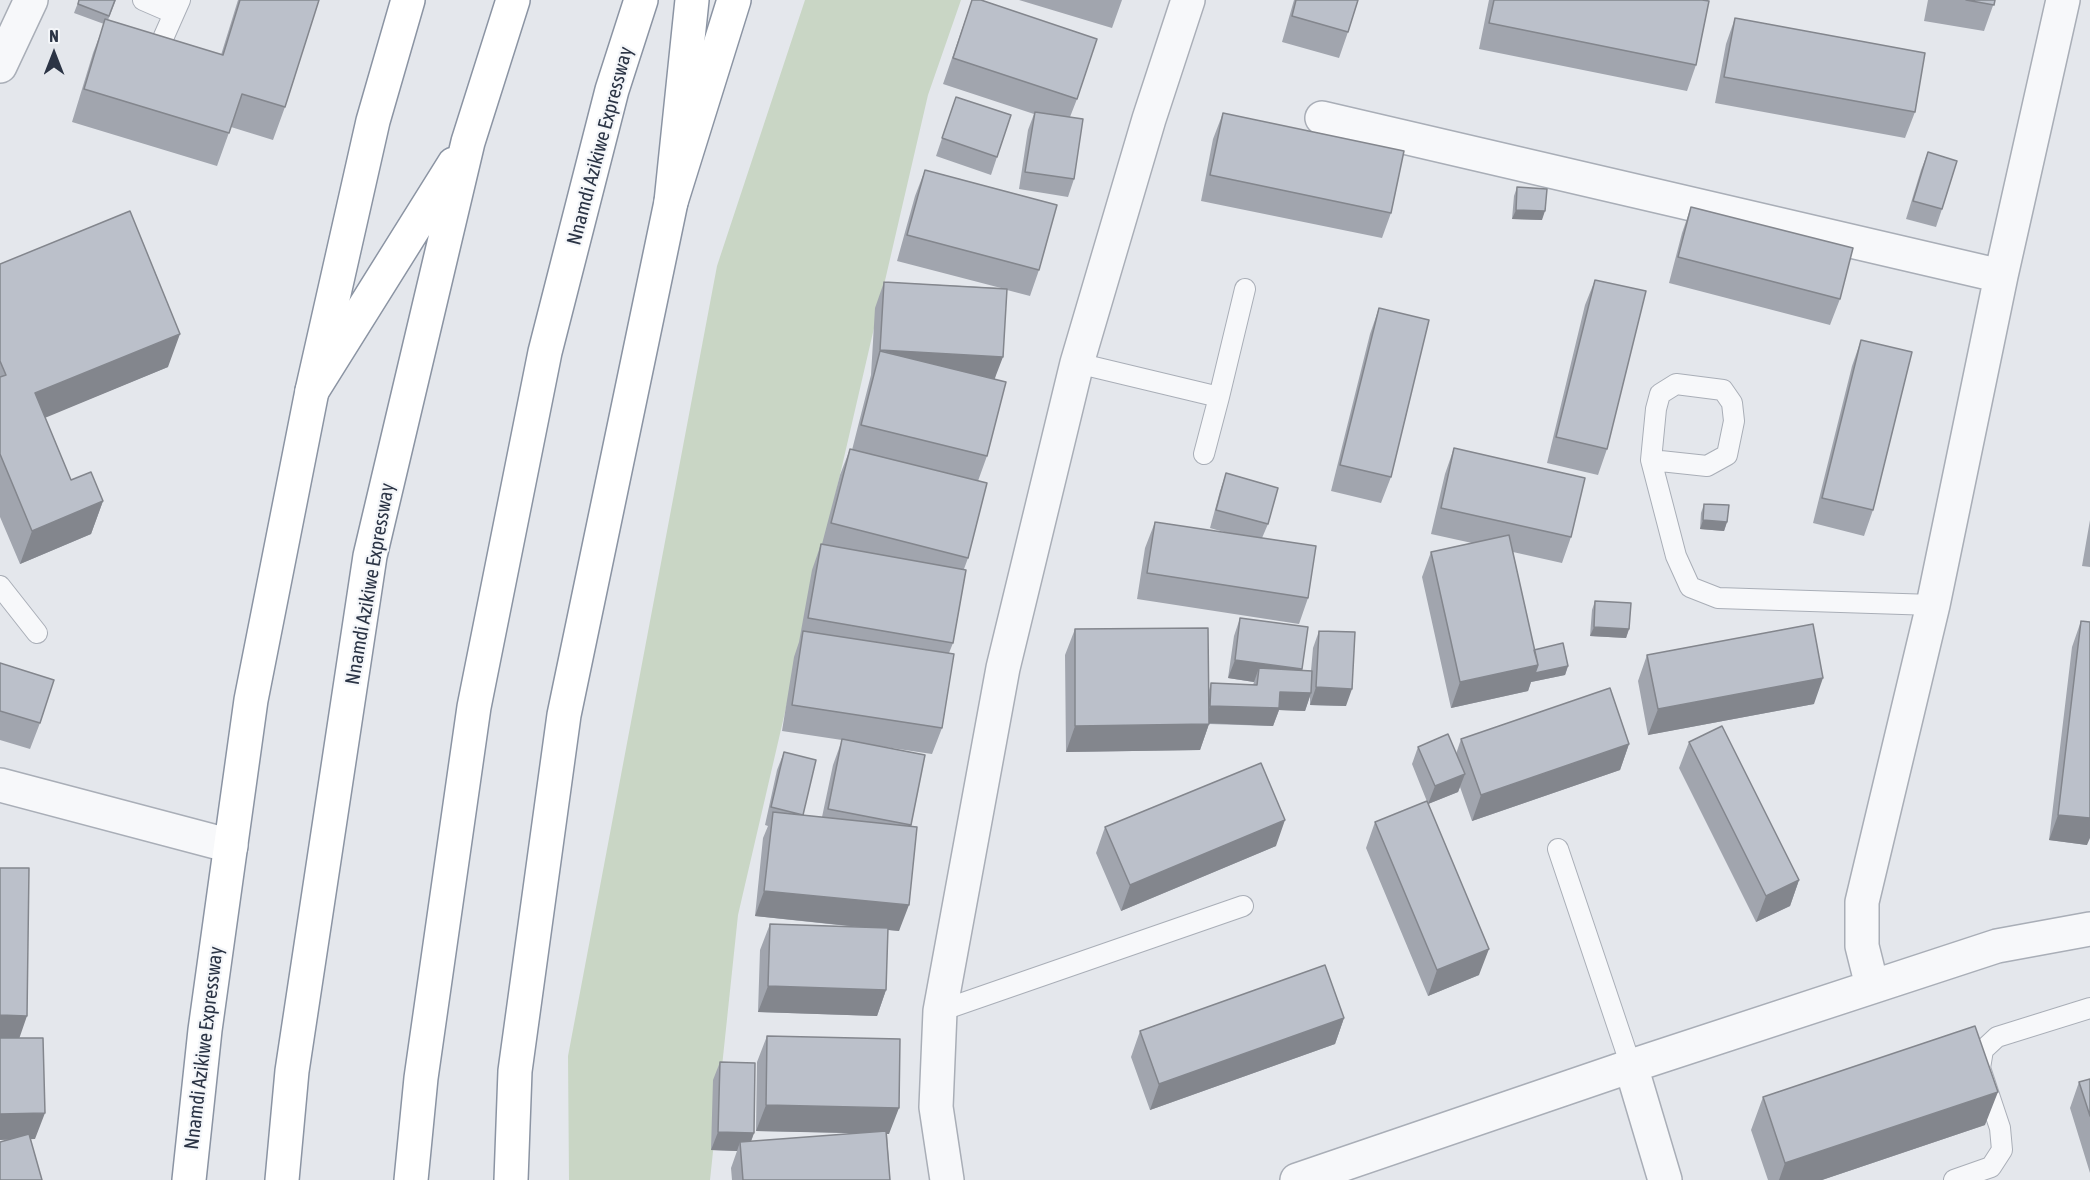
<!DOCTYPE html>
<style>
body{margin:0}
#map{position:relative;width:2090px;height:1180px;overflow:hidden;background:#e4e7ec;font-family:"Asap Condensed",sans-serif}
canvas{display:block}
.north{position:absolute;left:24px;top:24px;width:60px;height:60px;-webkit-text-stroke:4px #f4f6f9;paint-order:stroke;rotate:0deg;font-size:16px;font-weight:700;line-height:24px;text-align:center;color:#2b3445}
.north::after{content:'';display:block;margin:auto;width:21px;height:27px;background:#2b3445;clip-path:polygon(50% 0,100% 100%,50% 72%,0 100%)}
</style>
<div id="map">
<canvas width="2090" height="1180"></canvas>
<div class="north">N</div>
</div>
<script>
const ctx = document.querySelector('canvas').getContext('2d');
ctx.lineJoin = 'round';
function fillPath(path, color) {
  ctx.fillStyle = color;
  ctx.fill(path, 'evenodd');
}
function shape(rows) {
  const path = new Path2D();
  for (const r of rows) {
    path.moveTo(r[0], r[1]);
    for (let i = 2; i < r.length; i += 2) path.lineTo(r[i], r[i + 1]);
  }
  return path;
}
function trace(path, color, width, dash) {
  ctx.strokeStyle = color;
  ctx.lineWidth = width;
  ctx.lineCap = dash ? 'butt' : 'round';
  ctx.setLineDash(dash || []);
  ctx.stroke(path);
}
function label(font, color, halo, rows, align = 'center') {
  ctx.font = font + ' "Asap Condensed",sans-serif';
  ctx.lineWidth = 4.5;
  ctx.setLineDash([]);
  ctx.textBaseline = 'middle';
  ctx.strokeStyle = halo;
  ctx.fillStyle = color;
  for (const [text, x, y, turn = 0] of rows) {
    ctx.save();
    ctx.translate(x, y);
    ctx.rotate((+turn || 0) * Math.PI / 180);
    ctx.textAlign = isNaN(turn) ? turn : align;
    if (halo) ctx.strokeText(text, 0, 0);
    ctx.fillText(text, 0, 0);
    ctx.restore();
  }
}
const green = shape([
 [805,0,961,0,928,95,738,915,710,1180,569,1180,568,1056,717,266]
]);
const service = shape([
 [143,0,173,13],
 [153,61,180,0],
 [1077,363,1219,397,1245,289],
 [1204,454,1219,397],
 [1651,460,1707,466,1727,455,1734,421,1732,403,1723,390,1676,384,1660,394,1656,409,1651,460,1676,556,1690,587,1718,598,1933,605],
 [0,586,37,633],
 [1558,849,1631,1066],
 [940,1011,1243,906],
 [1954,1180,1991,1167,2002,1150,2000,1128,1980,1068,1983,1050,1997,1037,2090,1008]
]);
const minor = shape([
 [0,66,31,0],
 [1322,118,2001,276],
 [0,785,231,846],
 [1872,986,1862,946,1862,902,1933,605,2001,276,2063,0],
 [1631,1066,1665,1180],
 [947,1180,936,1107,940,1011,1003,668,1077,363,1149,119,1188,0],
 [1297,1180,1631,1066,1997,946,2090,929]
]);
const trunk = shape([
 [189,1180,205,1030,251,700,312,391,373,121,408,0],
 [511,1180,515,1071,564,715,671,202,734,0]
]);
const motorway = shape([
 [671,202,692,0],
 [312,391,454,164],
 [282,1180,292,1071,370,556,468,142,513,0],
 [411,1180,421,1078,474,707,545,352,612,90,641,0]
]);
const wall = shape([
 [79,0,116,0,108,20,221,55,238,0,319,0,285,107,273,140,231,127,217,166,72,122,93,53,104,24,74,13],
 [972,0,1077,99,1070,117,1074,179,1068,197,1019,189,1028,130,1034,114,943,84],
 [1019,0,1122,0,1112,28],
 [1294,0,1358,0,1348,32,1339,58,1282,42],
 [1489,0,1702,0,1696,65,1687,91,1479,49],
 [1928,0,1995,0,1984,31,1924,21],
 [1735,18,1915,112,1905,138,1715,103,1726,44],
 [956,97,997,157,991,175,936,156],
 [1223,113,1391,213,1382,238,1201,201,1213,139],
 [1928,152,1942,209,1936,227,1906,219,1921,170],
 [925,170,1039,270,1030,296,1007,290,995,379,987,456,978,481,968,558,964,569,953,643,949,653,942,728,932,754,878,746,925,755,910,826,899,931,888,930,886,990,877,1016,758,1012,760,950,770,924,857,927,755,916,763,838,768,826,765,825,777,770,784,752,803,815,822,817,833,765,842,740,782,731,794,657,799,642,812,570,821,544,822,544,840,475,850,449,852,450,871,375,875,308,884,282,1001,288,897,261,915,196],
 [1517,187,1542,220,1512,219,1514,196],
 [1691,207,1840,299,1830,325,1669,283,1682,233],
 [0,264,168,367,45,417,71,480,103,501,91,534,20,564,0,517],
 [1595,280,1607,449,1598,475,1547,463,1585,305],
 [1379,308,1391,477,1381,503,1331,491,1370,334],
 [1861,340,1873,510,1864,536,1813,523,1852,366],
 [1454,448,1571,537,1562,563,1513,552,1534,650,1568,666,1565,675,1531,682,1528,691,1451,708,1422,577,1431,552,1472,543,1431,534,1445,474],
 [1226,473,1268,524,1262,538,1308,598,1299,624,1137,599,1145,548,1155,522,1231,534,1210,528,1220,491],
 [1704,504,1727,522,1724,531,1700,529,1701,513],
 [2090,520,2090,567,2082,566],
 [1595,601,1629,629,1626,638,1590,636,1592,610],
 [1240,618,1302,670,1311,671,1313,648,1319,631,1346,706,1310,705,1310,696,1305,711,1279,710,1273,726,1209,724,1200,750,1066,752,1065,655,1075,629,1209,690,1211,683,1253,685,1254,682,1228,678,1234,636],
 [2081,621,2087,845,2049,840,2072,647],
 [1647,655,1814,704,1648,735,1638,681],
 [0,663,40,723,30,749,0,740],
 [1461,739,1629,744,1620,770,1472,821,1460,787,1458,792,1428,804,1412,764,1418,747,1456,754],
 [1689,742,1799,880,1790,906,1756,922,1679,768],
 [1375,822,1479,975,1428,996,1366,848],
 [1105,827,1276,846,1121,911,1096,853],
 [1344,1018,1335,1044,1150,1110,1131,1057,1140,1031],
 [767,1036,889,1134,887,1134,890,1180,732,1180,731,1168,737,1151,711,1150,713,1080,720,1062,754,1133,751,1142,858,1133,756,1131,757,1062],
 [2090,1079,2090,1173,2070,1108,2079,1082],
 [1763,1097,1985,1125,1822,1180,1768,1180,1751,1130]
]);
const shadedWall = shape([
 [1516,210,1545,211,1542,220,1512,219],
 [180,334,168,367,23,427,35,393],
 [880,350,1003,357,993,383],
 [103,501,91,534,20,564,32,531],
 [1703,520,1727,522,1724,531,1700,529],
 [1594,627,1629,629,1626,638,1590,636],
 [1235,660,1302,669,1296,687,1259,668,1254,682,1228,678],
 [1538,665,1568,666,1565,675,1531,682,1528,691,1451,708,1460,682],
 [1823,678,1814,704,1648,735,1658,709],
 [1316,687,1352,689,1346,706,1310,705],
 [1280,692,1311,693,1305,711,1279,710,1273,726,1204,723,1210,706],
 [1209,724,1200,750,1066,752,1075,726],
 [1629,744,1620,770,1472,821,1481,795],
 [1465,774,1458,792,1428,804,1435,786],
 [2058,815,2090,818,2090,838,2087,845,2049,840],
 [1285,820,1276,846,1121,911,1130,885],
 [1799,880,1790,906,1756,922,1766,896],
 [764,891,909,905,899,931,755,916],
 [1489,949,1479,975,1428,996,1437,970],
 [768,986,886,990,877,1016,758,1012],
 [0,1015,27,1016,18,1042,0,1041],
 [1344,1018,1335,1044,1150,1110,1159,1084],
 [1998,1092,1985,1125,1822,1180,1779,1180,1785,1163],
 [766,1105,899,1108,889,1134,756,1131],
 [45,1113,35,1139,0,1140,0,1114],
 [718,1132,754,1133,747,1151,740,1142,737,1151,711,1150]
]);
const building = shape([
 [79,0,115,0,109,16,78,4,79,0],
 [240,0,319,0,285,107,242,94,229,133,84,89,105,19,223,55,240,0],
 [972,0,981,0,1097,39,1077,99,953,58,972,0],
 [1296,0,1358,0,1348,32,1292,16,1296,0],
 [1494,0,1702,0,1709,1,1696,65,1489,23,1494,0],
 [1966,0,1995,0,1994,5,1966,0],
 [1735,18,1925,53,1915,112,1724,77,1735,18],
 [956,97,1011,115,997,157,942,138,956,97],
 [1035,112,1083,119,1074,179,1025,172,1035,112],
 [1223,113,1404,151,1391,213,1210,175,1223,113],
 [1928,152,1957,161,1942,209,1913,201,1928,152],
 [925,170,1057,205,1039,270,907,235,925,170],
 [1517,187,1547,189,1545,211,1516,210,1517,187],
 [1691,207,1853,248,1840,299,1678,257,1691,207],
 [130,211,180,334,35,393,71,480,91,472,103,501,32,531,0,454,0,377,6,375,0,361,0,264,130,211],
 [1595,280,1646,291,1607,449,1556,437,1595,280],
 [884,282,1007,289,1003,357,880,350,884,282],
 [1379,308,1429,320,1391,477,1340,465,1379,308],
 [1861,340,1912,352,1873,510,1822,498,1861,340],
 [880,351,1006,382,987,456,861,425,880,351],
 [1454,448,1585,478,1571,537,1441,508,1454,448],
 [850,449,987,483,968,558,831,523,850,449],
 [1226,473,1278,488,1268,524,1216,510,1226,473],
 [1704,504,1729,505,1727,522,1703,520,1704,504],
 [1155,522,1316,546,1308,598,1147,573,1155,522],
 [1509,535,1538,665,1460,682,1431,552,1509,535],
 [821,544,966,570,953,643,808,618,821,544],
 [1595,601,1631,603,1629,629,1594,627,1595,601],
 [1240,618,1308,627,1302,669,1235,660,1240,618],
 [2081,621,2090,622,2090,818,2058,815,2081,621],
 [1813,624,1823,678,1658,709,1647,655,1813,624],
 [1208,628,1209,724,1075,726,1075,629,1208,628],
 [803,631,954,654,942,728,792,705,803,631],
 [1319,631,1355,632,1352,689,1316,687,1319,631],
 [1563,643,1568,666,1535,673,1538,665,1534,650,1563,643],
 [0,663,54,680,40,723,0,711,0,663],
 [1259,668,1312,671,1311,693,1280,692,1279,708,1210,706,1211,683,1257,685,1259,668],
 [1610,688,1629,744,1481,795,1461,739,1610,688],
 [1722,726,1799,880,1766,896,1689,742,1722,726],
 [1448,734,1465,774,1435,786,1418,747,1448,734],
 [842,739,925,755,911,825,828,809,842,739],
 [784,752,816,760,803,815,771,807,784,752],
 [1261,763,1285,820,1130,885,1105,827,1261,763],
 [1427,801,1489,949,1437,970,1375,822,1427,801],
 [773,812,917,827,909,905,764,891,773,812],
 [0,868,29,868,27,1016,0,1015,0,868],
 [770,924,888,928,886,990,768,986,770,924],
 [1325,965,1344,1018,1159,1084,1140,1031,1325,965],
 [1975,1026,1998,1092,1785,1163,1763,1097,1975,1026],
 [767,1036,900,1039,899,1108,766,1105,767,1036],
 [0,1038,43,1038,45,1113,0,1114,0,1038],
 [720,1062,755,1063,754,1133,718,1132,720,1062],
 [2090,1079,2090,1116,2079,1082,2090,1079],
 [886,1131,890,1180,743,1180,740,1142,886,1131],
 [29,1134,42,1180,0,1180,0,1142,29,1134]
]);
const streetNames = [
 ["Nnamdi Azikiwe Expressway",600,146,-75],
 ["Nnamdi Azikiwe Expressway",370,584,-80],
 ["Nnamdi Azikiwe Expressway",204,1048,-83]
];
fillPath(green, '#c9d6c5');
trace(service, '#a9aeb7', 22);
trace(minor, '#a9aeb7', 36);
trace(trunk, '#8b94a3', 36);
trace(motorway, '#8b94a3', 36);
trace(service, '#f7f8fa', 20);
trace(minor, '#f7f8fa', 33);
trace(trunk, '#fff', 33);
trace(motorway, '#fff', 33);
fillPath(wall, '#a1a5ae');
fillPath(shadedWall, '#83868d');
fillPath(building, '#bbc0ca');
trace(building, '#83868d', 1.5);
label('20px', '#2b3445', '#f4f6f9', streetNames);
</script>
